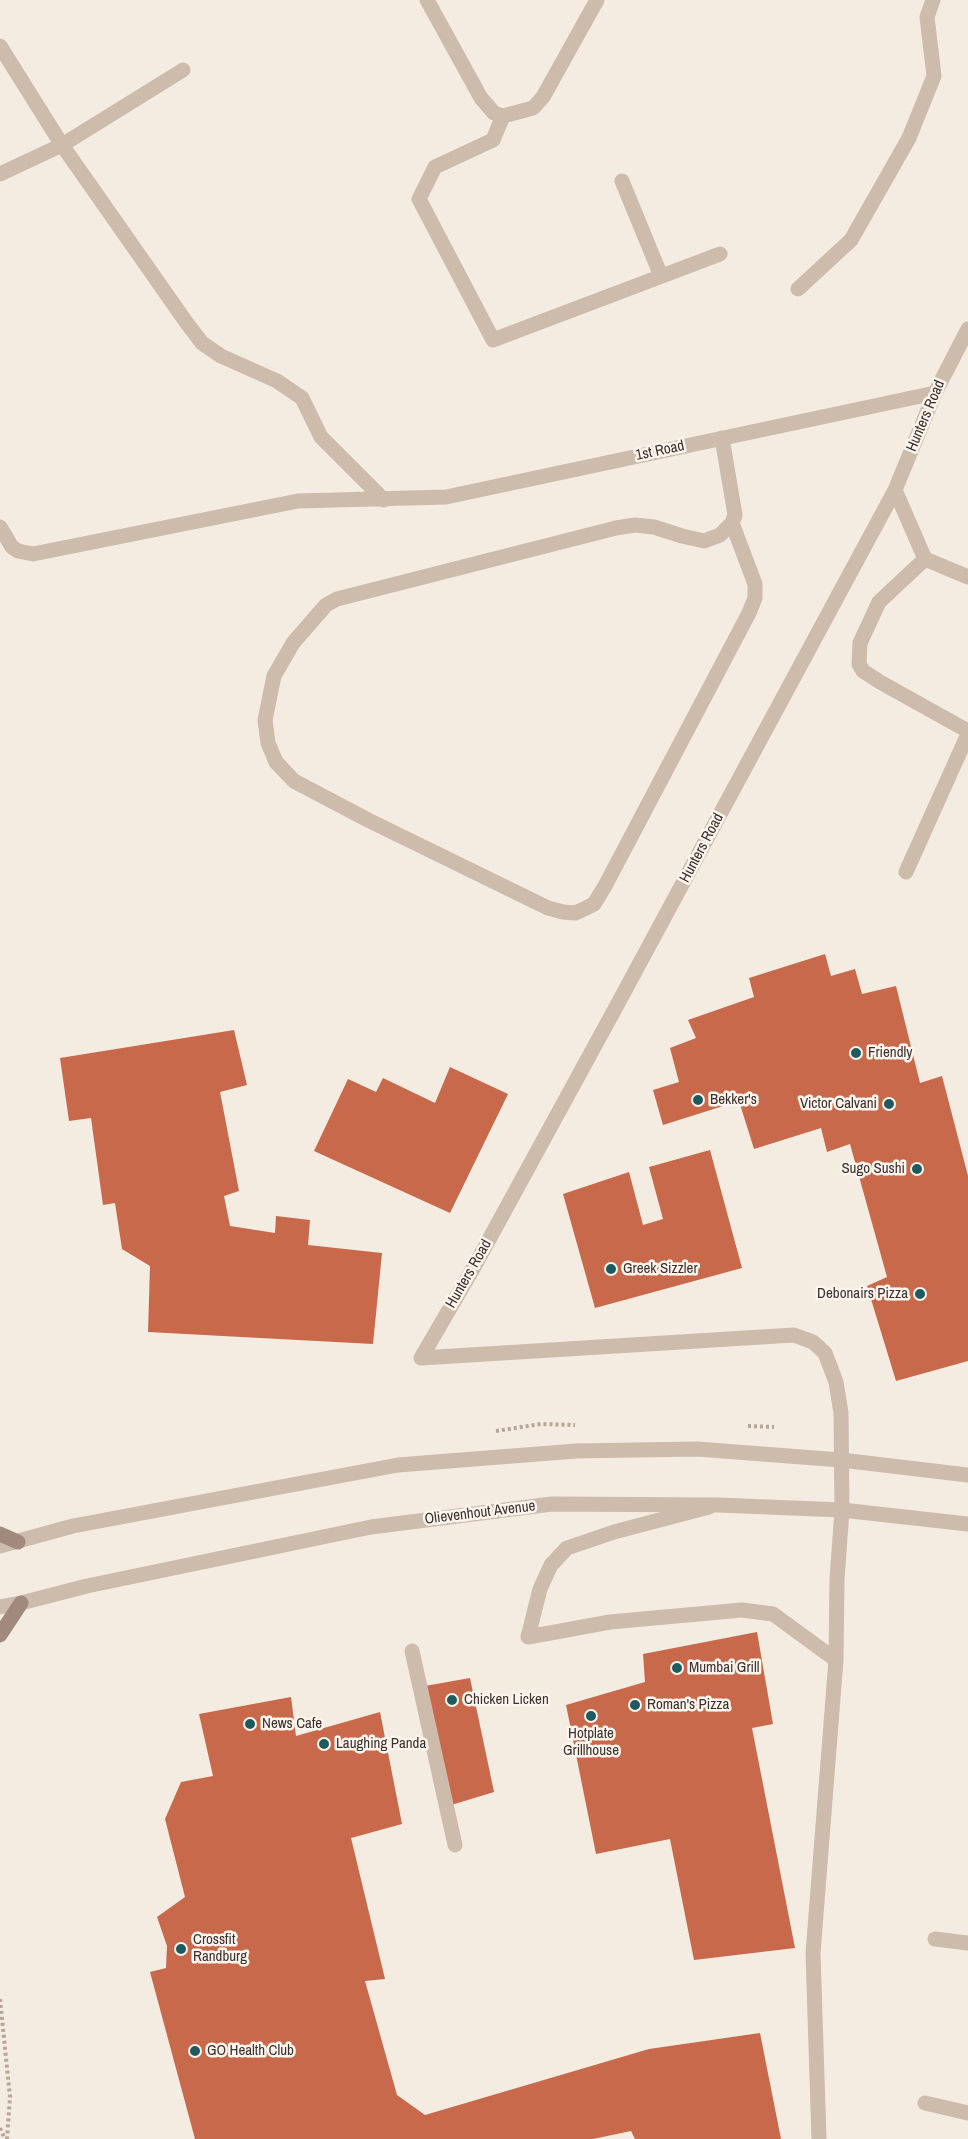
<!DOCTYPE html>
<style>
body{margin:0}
canvas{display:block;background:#f4ebe1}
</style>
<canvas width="968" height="2139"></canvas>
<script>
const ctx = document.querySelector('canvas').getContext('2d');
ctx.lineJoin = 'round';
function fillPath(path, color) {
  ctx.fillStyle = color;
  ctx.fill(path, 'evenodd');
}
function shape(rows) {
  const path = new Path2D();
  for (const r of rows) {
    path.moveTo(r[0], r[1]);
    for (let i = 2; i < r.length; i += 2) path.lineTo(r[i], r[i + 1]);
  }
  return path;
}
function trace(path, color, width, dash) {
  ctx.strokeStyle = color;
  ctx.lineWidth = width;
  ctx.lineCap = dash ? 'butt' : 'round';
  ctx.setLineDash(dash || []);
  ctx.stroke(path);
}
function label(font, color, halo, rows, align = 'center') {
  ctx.font = font + ' "Archivo Narrow",sans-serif';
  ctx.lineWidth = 5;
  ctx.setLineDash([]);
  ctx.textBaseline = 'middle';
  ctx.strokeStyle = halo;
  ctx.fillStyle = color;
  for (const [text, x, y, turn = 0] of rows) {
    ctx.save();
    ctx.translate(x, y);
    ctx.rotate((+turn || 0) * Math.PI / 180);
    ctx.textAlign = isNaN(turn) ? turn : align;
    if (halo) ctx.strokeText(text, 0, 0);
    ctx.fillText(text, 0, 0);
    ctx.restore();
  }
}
const building = shape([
 [825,954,831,976,855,969,862,994,896,986,920,1083,942,1076,968,1176,968,1361,896,1381,867,1286,887,1277,850,1144,827,1152,821,1128,754,1149,739,1101,663,1125,653,1090,679,1082,670,1048,696,1038,688,1020,754,997,749,978],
 [234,1030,247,1085,220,1092,239,1191,224,1196,230,1226,275,1233,276,1216,310,1220,308,1245,382,1253,373,1344,148,1332,150,1266,122,1249,115,1203,103,1205,91,1118,69,1121,60,1058],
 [450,1067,508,1094,450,1213,314,1151,348,1079,376,1092,383,1078,435,1103],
 [710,1150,742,1268,595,1308,563,1194,629,1172,643,1225,663,1219,649,1167],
 [757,1632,773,1724,752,1728,795,1948,694,1960,670,1839,596,1854,566,1705,645,1682,643,1654],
 [470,1678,494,1792,448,1806,425,1686],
 [291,1697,296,1736,380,1712,402,1824,351,1838,385,1979,365,1981,397,2095,425,2115,649,2049,760,2033,781,2139,635,2139,631,2131,593,2139,195,2139,150,1972,166,1968,167,1946,157,1917,185,1897,165,1819,181,1782,213,1776,199,1714]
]);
const path = shape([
 [748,1426,774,1427],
 [496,1431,541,1424,575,1425],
 [0,1999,10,2097,7,2139],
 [0,2128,5,2139]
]);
const service = shape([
 [709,1507,614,1532,567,1548,551,1565,540,1589,528,1637,610,1622,742,1610,773,1614,836,1660],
 [412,1651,455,1845],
 [819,2139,813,1953,836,1660,837,1579,842,1510]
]);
const minor = shape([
 [427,0,481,98,494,113,503,116,533,108,543,97,597,0],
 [0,46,62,145,186,322,202,343,221,356,277,381,302,398,321,437,384,500],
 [503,116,493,140,435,167,419,199,493,340,720,254],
 [0,174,62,145,183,70],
 [622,181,661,276],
 [798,289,851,240,909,138,934,76,927,17,933,0],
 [722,438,735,515,732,523,720,535,704,541,682,536,654,527,635,525,616,528,337,599,326,605,293,643,274,676,265,720,268,743,276,762,294,781,368,820,548,908,563,912,575,913,582,910,594,904,605,886,749,613,755,598,755,584,732,523],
 [895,490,925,559,968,577],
 [0,527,12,547,18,551,33,554,298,501,446,497,935,393],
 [925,559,879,602,860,643,859,664,863,671,880,682,968,731],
 [906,872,968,734],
 [421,1358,474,1267,616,1007,895,490,935,393,968,329],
 [421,1358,794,1335,813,1342,825,1353,836,1382,841,1413,842,1510],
 [935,1939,968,1943],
 [925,2103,968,2113]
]);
const tertiary = shape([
 [0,1546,73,1526,398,1465,576,1451,697,1449,841,1460,968,1475],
 [0,1607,21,1603,87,1586,371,1527,552,1504,718,1505,842,1510,968,1524]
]);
const secondary = shape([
 [0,1534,18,1542],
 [0,1635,21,1603]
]);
const markers = [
 [856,1053,6,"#1f5a5e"],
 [698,1100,6,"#1f5a5e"],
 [889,1104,6,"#1f5a5e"],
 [917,1169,6,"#1f5a5e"],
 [611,1269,6,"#1f5a5e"],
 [920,1294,6,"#1f5a5e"],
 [677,1668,6,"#1f5a5e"],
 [452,1700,6,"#1f5a5e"],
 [635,1705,6,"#1f5a5e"],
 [591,1716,6,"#1f5a5e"],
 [250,1724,6,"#1f5a5e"],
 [324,1744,6,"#1f5a5e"],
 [181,1949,6,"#1f5a5e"],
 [195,2051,6,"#1f5a5e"]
];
const streetNames = [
 ["Hunters Road",926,416,-67],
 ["1st Road",660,451,-12],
 ["Hunters Road",702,848,-62],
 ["Hunters Road",469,1274,-60],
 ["Olievenhout Avenue",480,1513,-7]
];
const poiNames = [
 ["Friendly",868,1053],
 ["Bekker's",710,1100],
 ["Victor Calvani",877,1104,"right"],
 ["Sugo Sushi",905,1169,"right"],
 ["Greek Sizzler",623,1269],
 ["Debonairs Pizza",908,1294,"right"],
 ["Mumbai Grill",689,1668],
 ["Chicken Licken",464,1700],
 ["Roman's Pizza",647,1705],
 ["News Cafe",262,1724],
 ["Hotplate",591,1734,"center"],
 ["Grillhouse",591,1751,"center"],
 ["Laughing Panda",336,1744],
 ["Crossfit",193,1940],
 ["Randburg",193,1957],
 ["GO Health Club",207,2051]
];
fillPath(building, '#c8694b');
trace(path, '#b9a596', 4, [3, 3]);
trace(service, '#cdbbac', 15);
trace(minor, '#cdbbac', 15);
trace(tertiary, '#cdbbac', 15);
trace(secondary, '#a18a7d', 15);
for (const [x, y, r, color] of markers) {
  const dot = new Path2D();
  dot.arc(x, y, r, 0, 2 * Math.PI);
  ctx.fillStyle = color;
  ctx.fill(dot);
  trace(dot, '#fbf5ee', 2);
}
label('15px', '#3b302b', '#fbf5ee', streetNames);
label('15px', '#3b302b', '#fbf5ee', poiNames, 'left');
</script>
